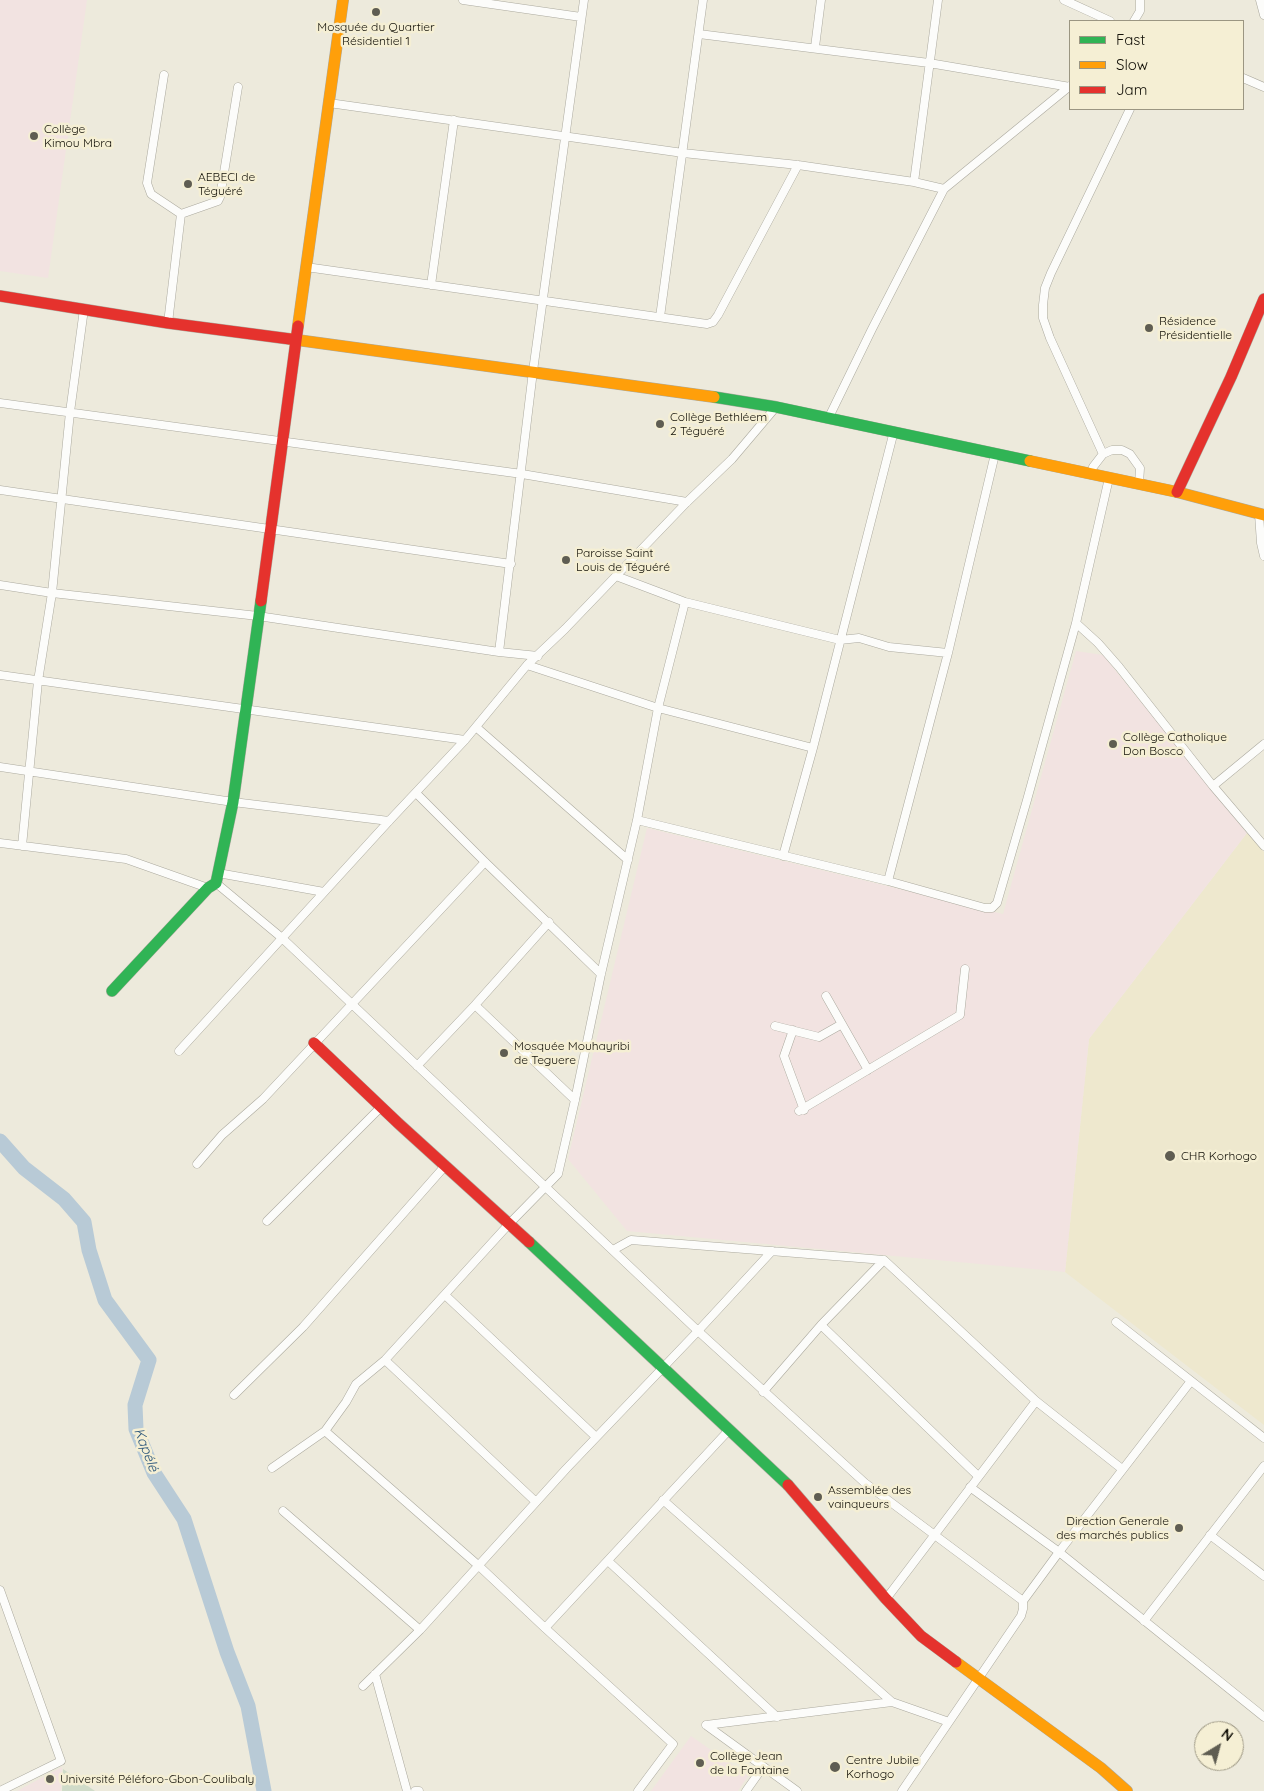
<!DOCTYPE html>
<meta charset="utf-8">
<style>
body{margin:0}
#map{position:relative;width:1264px;height:1791px;overflow:hidden;background:#edeadc;font-family:Quicksand,sans-serif}
canvas{display:block}
.legend{position:absolute;left:1069px;top:20px;width:175px;height:90px;box-sizing:border-box;background:#f5efd4;border:1px solid #9b9682;margin:0;padding:6px 9px;list-style:none;font-size:15px;color:#131108}
.legend li{display:flex;align-items:center;gap:10px;height:25px}
.legend b{width:25px;border:1px solid #9b9682}
.north{position:absolute;left:1194px;top:1721px;width:50px;height:50px;box-sizing:border-box;background:#f5efd4;border:1px solid #9b9682;border-radius:50%;rotate:37deg;font-size:14px;font-weight:700;line-height:20px;text-align:center;color:#131108}
.north::after{content:'';display:block;margin:auto;width:18px;height:22px;background:#5f5d52;clip-path:polygon(50% 0,100% 100%,50% 72%,0 100%)}
</style>
<div id="map">
<canvas width="1264" height="1791"></canvas>
<ul class="legend">
<li><b style="height:6px;background:#30b455"></b>Fast</li>
<li><b style="height:6px;background:#ff9f0a"></b>Slow</li>
<li><b style="height:6px;background:#e5322d"></b>Jam</li>
</ul>
<div class="north">N</div>
</div>
<script>
const ctx = document.querySelector('canvas').getContext('2d');
ctx.lineJoin = 'round';
function fillPath(path, color) {
  ctx.fillStyle = color;
  ctx.fill(path, 'evenodd');
}
function shape(rows) {
  const path = new Path2D();
  for (const r of rows) {
    path.moveTo(r[0], r[1]);
    for (let i = 2; i < r.length; i += 2) path.lineTo(r[i], r[i + 1]);
  }
  return path;
}
function trace(path, color, width, dash) {
  ctx.strokeStyle = color;
  ctx.lineWidth = width;
  ctx.lineCap = dash ? 'butt' : 'round';
  ctx.setLineDash(dash || []);
  ctx.stroke(path);
}
function label(font, color, halo, rows, align = 'center') {
  ctx.font = font + ' Quicksand,sans-serif';
  ctx.lineWidth = 5;
  ctx.setLineDash([]);
  ctx.textBaseline = 'middle';
  ctx.strokeStyle = halo;
  ctx.fillStyle = color;
  for (const [text, x, y, turn = 0] of rows) {
    ctx.save();
    ctx.translate(x, y);
    ctx.rotate((+turn || 0) * Math.PI / 180);
    ctx.textAlign = isNaN(turn) ? turn : align;
    if (halo) ctx.strokeText(text, 0, 0);
    ctx.fillText(text, 0, 0);
    ctx.restore();
  }
}
const built = shape([
 [1247,833,1264,852,1264,1425,1065,1272,1089,1039]
]);
const industrial = shape([
 [0,0,87,0,48,278,0,271],
 [1076,651,1103,655,1247,833,1089,1039,1065,1272,627,1231,568,1159,647,828,1003,914],
 [691,1736,748,1776,738,1791,651,1791],
 [62,1767,61,1791,17,1791]
]);
const green = shape([
 [63,1769,95,1791,62,1791]
]);
const river = shape([
 [0,1141,24,1168,64,1199,84,1222,89,1250,105,1300,149,1360,135,1405,136,1429,154,1473,184,1519,227,1652,248,1706,264,1791]
]);
const street = shape([
 [463,0,581,17],
 [1064,0,1110,21],
 [1260,0,1264,15],
 [1134,21,1140,11,1140,0],
 [699,34,929,63,1070,87],
 [815,47,821,0],
 [164,75,147,183,151,194,181,214],
 [1243,78,1264,87],
 [329,103,683,153,798,165,914,182,944,189],
 [914,182,938,0],
 [306,267,707,324,713,322,718,315,798,165],
 [431,285,454,120],
 [660,317,703,0],
 [168,323,181,214,218,201,220,197,238,87],
 [0,403,522,474,687,502],
 [829,417,872,329,944,189,1070,86],
 [1103,454,1050,338,1043,318,1043,305,1045,288,1051,273,1130,109],
 [1091,475,1093,467,1103,454,1112,450,1122,450,1130,454,1140,468,1139,484],
 [1109,478,1076,623,1098,643,1119,667,1213,786,1264,846],
 [0,490,511,564],
 [1259,514,1261,543,1264,556],
 [616,576,685,602,840,640,859,638,889,647,948,653],
 [0,585,52,593,258,616,499,652,538,656],
 [499,652,533,371,584,0],
 [527,665,658,708,813,748],
 [0,675,465,740],
 [476,727,628,860],
 [0,767,233,802,389,821],
 [1213,786,1264,744],
 [416,793,485,862,601,974],
 [637,820,888,881,985,908,992,908,997,903,1027,800,1076,623],
 [0,843,126,859,208,888],
 [22,846,38,681,52,593,70,412,84,309],
 [783,856,813,748,894,431],
 [218,873,324,892],
 [888,881,948,653,995,454],
 [216,883,282,938,698,1331,865,1483,1023,1601],
 [826,996,868,1070],
 [475,1005,575,1100],
 [775,1026,819,1037,842,1024],
 [793,1030,784,1056,804,1110],
 [179,1051,389,821,465,740,527,665,565,629,687,502,732,459,776,407],
 [417,1066,475,1005,549,922],
 [799,1111,960,1015,965,969],
 [197,1164,222,1135,263,1099,485,862],
 [267,1221,381,1107],
 [613,1250,631,1240,884,1260,1036,1401,1122,1469],
 [445,1295,596,1437],
 [1116,1322,1264,1438],
 [821,1325,978,1476],
 [385,1360,536,1502],
 [763,1392,821,1325,884,1260],
 [234,1395,303,1327,445,1166],
 [325,1431,479,1566,545,1628,673,1744,638,1791],
 [272,1468,325,1431,346,1402,356,1384,385,1360,509,1224,558,1174,575,1100,601,974,637,820,658,708,685,602],
 [970,1487,1059,1552,1264,1717],
 [663,1500,892,1702,949,1722],
 [283,1511,420,1630],
 [1210,1535,1264,1576],
 [608,1561,777,1717],
 [0,1590,61,1761,0,1791],
 [886,1599,1036,1401],
 [1144,1621,1264,1466],
 [545,1628,729,1430],
 [375,1674,407,1791],
 [363,1686,420,1630,566,1469,698,1331,772,1251],
 [706,1725,892,1702],
 [706,1725,797,1791],
 [415,1791,419,1791],
 [746,1791,763,1767],
 [902,1791,1021,1616,1023,1609,1023,1601,1059,1552,1191,1381]
]);
const fast = shape([
 [714,397,776,407,1030,461],
 [112,991,208,888,216,883,233,802,261,601],
 [529,1242,788,1485]
]);
const slow = shape([
 [298,326,343,0],
 [290,339,714,397],
 [1030,461,1177,492,1264,515],
 [956,1662,1101,1768,1127,1791]
]);
const jam = shape([
 [0,296,168,323,290,339],
 [1177,492,1231,377,1264,299],
 [261,601,298,326],
 [314,1043,398,1123,529,1242],
 [788,1485,886,1599,921,1636,956,1662]
]);
const markers = [
 [376,12,5,"#5f5d52"],
 [34,136,5,"#5f5d52"],
 [188,184,5,"#5f5d52"],
 [1149,328,5,"#5f5d52"],
 [660,424,5,"#5f5d52"],
 [566,560,5,"#5f5d52"],
 [1113,744,5,"#5f5d52"],
 [504,1053,5,"#5f5d52"],
 [1170,1156,6,"#5f5d52"],
 [818,1497,5,"#5f5d52"],
 [1179,1528,5,"#5f5d52"],
 [700,1763,5,"#5f5d52"],
 [835,1767,6,"#5f5d52"],
 [50,1779,5,"#5f5d52"]
];
const poiNames = [
 ["Mosquée du Quartier",376,27,"center"],
 ["Résidentiel 1",376,41,"center"],
 ["Collège",44,129],
 ["Kimou Mbra",44,143],
 ["AEBECI de",198,177],
 ["Téguéré",198,191],
 ["Résidence",1159,321],
 ["Présidentielle",1159,335],
 ["Collège Bethléem",670,417],
 ["2 Téguéré",670,431],
 ["Paroisse Saint",576,553],
 ["Louis de Téguéré",576,567],
 ["Collège Catholique",1123,737],
 ["Don Bosco",1123,751],
 ["Mosquée Mouhayribi",514,1046],
 ["de Teguere",514,1060],
 ["CHR Korhogo",1181,1156],
 ["Assemblée des",828,1490],
 ["vainqueurs",828,1504],
 ["Direction Generale",1169,1521,"right"],
 ["des marchés publics",1169,1535,"right"],
 ["Collège Jean",710,1756],
 ["de la Fontaine",710,1770],
 ["Centre Jubile",846,1760],
 ["Korhogo",846,1774],
 ["Université Péléforo-Gbon-Coulibaly",60,1779]
];
const waterNames = [
 ["Kapélé",146,1450,69]
];
fillPath(built, '#eee8ce');
fillPath(industrial, '#f2e3e1');
fillPath(green, '#d0dbc8');
trace(river, '#b8cad6', 15);
trace(street, '#aba99e', 9);
trace(fast, '#aba99e', 12);
trace(slow, '#aba99e', 12);
trace(jam, '#aba99e', 12);
trace(street, '#fcfcfa', 8);
trace(fast, '#30b455', 11);
trace(slow, '#ff9f0a', 11);
trace(jam, '#e5322d', 11);
for (const [x, y, r, color] of markers) {
  const dot = new Path2D();
  dot.arc(x, y, r, 0, 2 * Math.PI);
  ctx.fillStyle = color;
  ctx.fill(dot);
  trace(dot, '#f5efd4', 2);
}
label('12px', '#131108', '#f5efd4', poiNames, 'left');
label('italic 14px', '#305a7d', '#f5efd4', waterNames);
</script>
